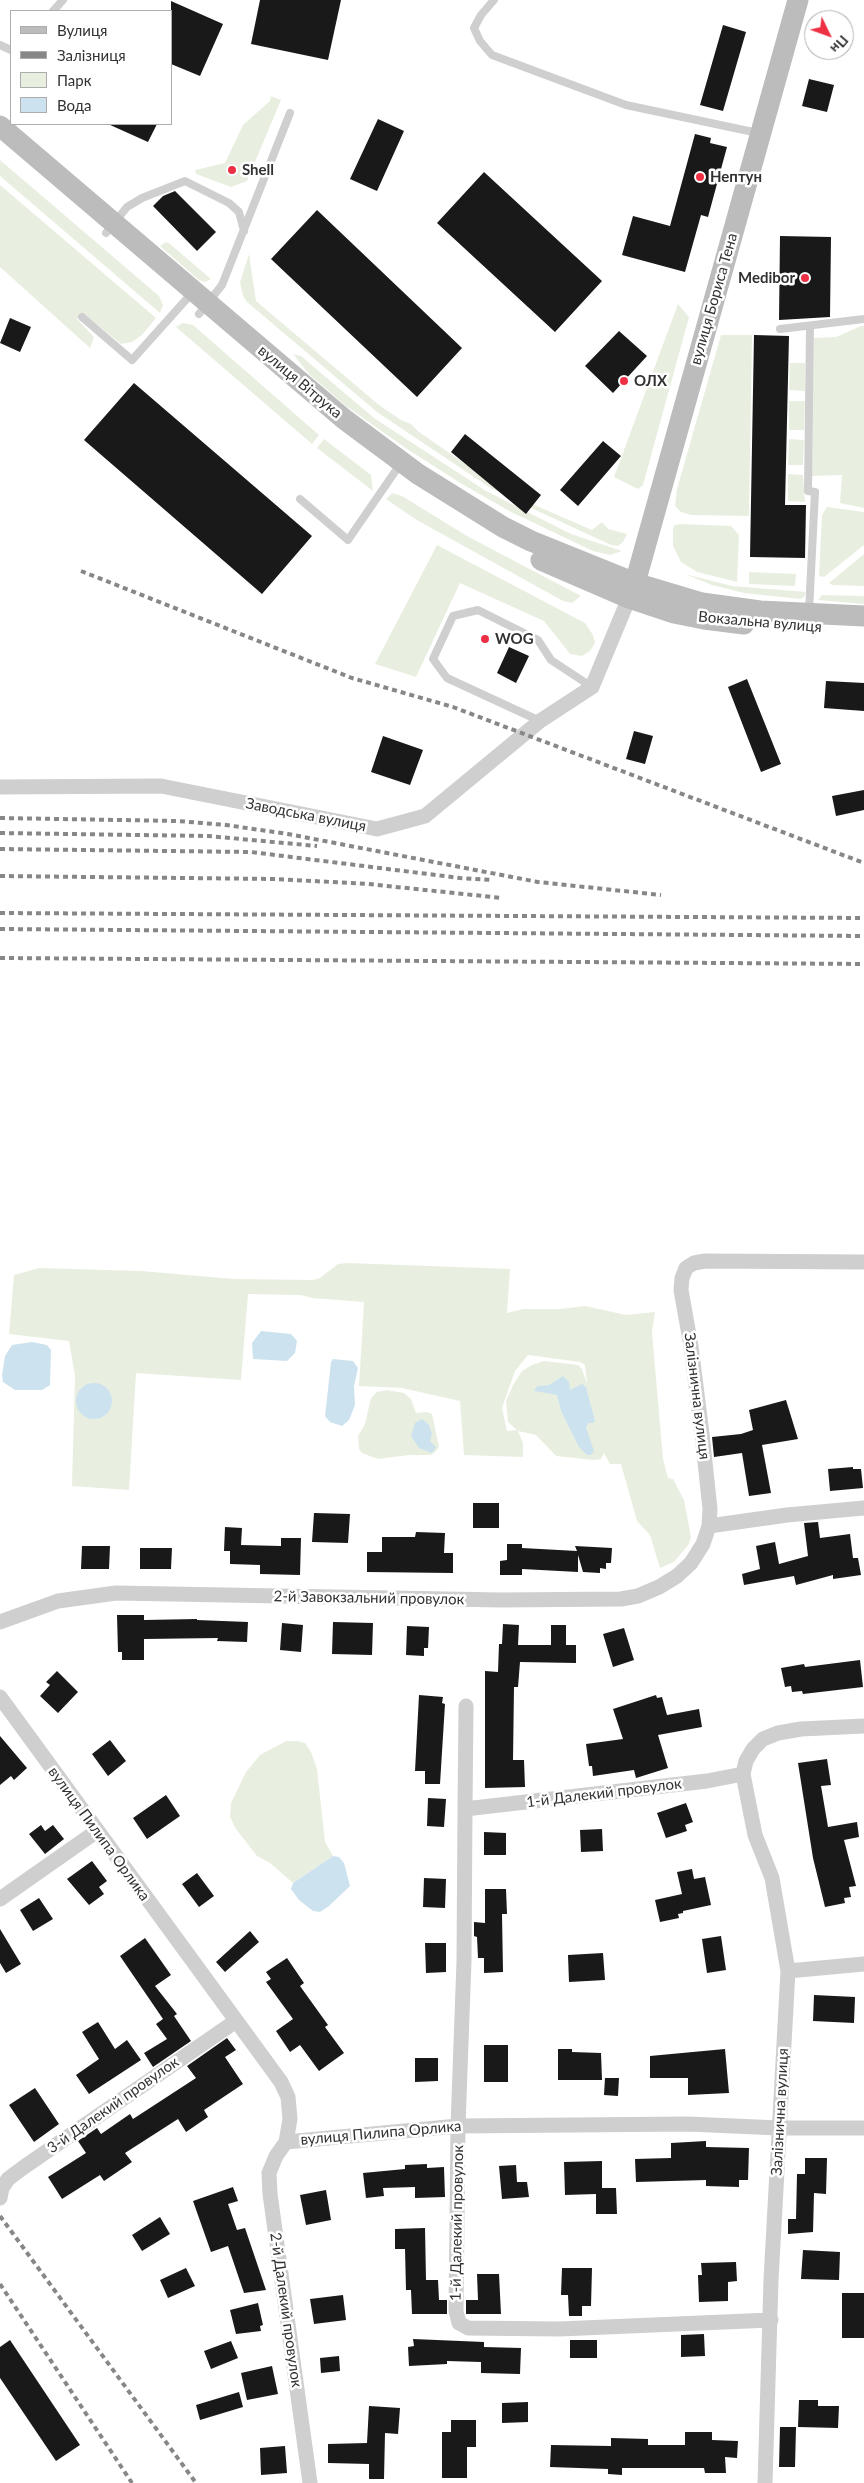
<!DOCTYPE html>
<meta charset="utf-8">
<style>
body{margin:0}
#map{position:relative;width:864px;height:2483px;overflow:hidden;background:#fff;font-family:Lato,sans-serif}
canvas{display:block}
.legend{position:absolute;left:10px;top:10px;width:162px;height:115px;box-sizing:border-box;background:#fff;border:1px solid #adadad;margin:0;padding:6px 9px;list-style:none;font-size:15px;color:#323232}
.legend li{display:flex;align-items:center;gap:10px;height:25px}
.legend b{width:25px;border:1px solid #adadad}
.north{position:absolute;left:804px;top:10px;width:50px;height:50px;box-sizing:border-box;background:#fff;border:1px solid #adadad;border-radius:50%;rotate:132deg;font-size:14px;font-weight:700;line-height:20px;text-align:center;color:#323232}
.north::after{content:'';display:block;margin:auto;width:18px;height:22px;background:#ed3044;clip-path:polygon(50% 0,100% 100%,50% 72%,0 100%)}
</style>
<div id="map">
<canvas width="864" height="2483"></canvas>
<ul class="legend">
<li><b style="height:6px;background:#bcbcbc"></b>Вулиця</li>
<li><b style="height:6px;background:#878787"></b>Залізниця</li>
<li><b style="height:14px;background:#e9efe0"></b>Парк</li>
<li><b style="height:14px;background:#cce3ef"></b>Вода</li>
</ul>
<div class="north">Пн</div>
</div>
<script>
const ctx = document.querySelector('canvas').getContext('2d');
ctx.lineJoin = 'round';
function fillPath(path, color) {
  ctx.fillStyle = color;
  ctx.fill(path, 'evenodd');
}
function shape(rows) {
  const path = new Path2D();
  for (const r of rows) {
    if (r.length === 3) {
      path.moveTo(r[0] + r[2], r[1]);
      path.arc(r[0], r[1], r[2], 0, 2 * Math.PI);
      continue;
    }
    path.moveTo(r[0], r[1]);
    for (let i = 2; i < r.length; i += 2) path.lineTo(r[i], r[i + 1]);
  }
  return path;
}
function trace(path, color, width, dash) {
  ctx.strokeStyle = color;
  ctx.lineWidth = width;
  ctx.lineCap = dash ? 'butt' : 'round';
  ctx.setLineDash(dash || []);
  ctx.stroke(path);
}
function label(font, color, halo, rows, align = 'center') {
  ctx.font = font + ' Lato,sans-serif';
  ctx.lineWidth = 5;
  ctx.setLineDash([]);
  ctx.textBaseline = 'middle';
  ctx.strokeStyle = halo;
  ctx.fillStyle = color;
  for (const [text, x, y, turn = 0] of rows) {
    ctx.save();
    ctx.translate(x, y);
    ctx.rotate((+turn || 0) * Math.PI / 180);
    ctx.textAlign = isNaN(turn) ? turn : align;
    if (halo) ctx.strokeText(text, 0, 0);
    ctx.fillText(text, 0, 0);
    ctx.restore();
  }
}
const green = shape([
 [271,96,281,100,247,181,231,187,196,174,195,170,225,163,243,125,270,101],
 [0,160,159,296,163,305,160,313,0,176],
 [0,185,156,318,142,335,132,342,121,344,83,313,77,319,94,337,90,348,0,267],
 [166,242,170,244,211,279,205,282,199,280,160,246],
 [249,254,256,301,379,405,401,420,411,424,419,432,507,493,592,530,602,522,608,529,627,534,623,542,618,546,611,545,514,500,489,487,377,412,247,302,243,296,240,282],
 [678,304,689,317,643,485,638,489,614,477],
 [183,323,193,325,319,435,312,444,176,327],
 [861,326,864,326,864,508,840,503,842,475,812,476,814,338,836,337],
 [721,335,752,335,749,516,691,515,681,512,675,506,677,489],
 [293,354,301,356,374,418,486,491,571,534,622,551,610,555,593,551,511,512,462,484,404,447,346,406,309,374],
 [790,363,805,363,805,391,789,390],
 [789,401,805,401,804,430,789,430],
 [324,439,371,475,373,491,317,448],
 [789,439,804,440,803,465,788,465],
 [788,474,803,475,805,502,788,501],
 [392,493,402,496,467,536,581,596,572,603,563,601,415,519,386,499],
 [827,507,864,512,864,545,824,577,819,576,822,515],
 [680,524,731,526,739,535,737,582,697,572,681,562,673,546,673,528,675,525],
 [437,545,585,623,593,635,595,643,590,651,582,656,570,654,544,621,460,583,416,677,375,664],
 [864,554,864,586,832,585,829,583],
 [749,572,796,574,795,586,749,584],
 [685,574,732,586,806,592,804,597,800,599,744,593,712,585],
 [822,595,864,596,864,604,818,600],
 [348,1263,510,1269,507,1313,523,1309,560,1309,585,1306,626,1315,655,1312,652,1332,663,1459,668,1478,673,1479,684,1500,691,1537,689,1544,674,1562,660,1568,650,1535,637,1521,621,1464,610,1464,604,1453,601,1459,593,1460,556,1456,536,1435,518,1431,523,1443,523,1457,464,1455,460,1401,402,1388,359,1386,364,1302,312,1298,300,1295,248,1294,241,1380,136,1373,129,1490,72,1486,75,1376,69,1341,9,1334,14,1275,39,1268,141,1271,234,1279,312,1280,320,1278,338,1264],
 [528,1355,580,1362,585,1365,587,1384,582,1369,578,1365,544,1361,532,1365,522,1371,513,1385,506,1401,508,1422,517,1430,507,1431,502,1408,515,1371],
 [387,1390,404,1393,411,1399,416,1413,427,1412,432,1414,439,1447,435,1452,431,1455,409,1455,378,1459,362,1453,359,1449,358,1436,365,1424,371,1398,377,1392],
 [286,1741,297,1741,305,1743,311,1752,317,1769,325,1842,333,1856,293,1883,270,1863,257,1856,236,1829,230,1817,231,1803,246,1772,260,1755]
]);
const water = shape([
 [261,1331,291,1334,297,1341,295,1353,287,1361,253,1359,252,1343],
 [32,1342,47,1345,51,1350,50,1385,42,1390,15,1390,3,1382,2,1375,5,1356,12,1345],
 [333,1359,353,1361,358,1368,354,1386,355,1405,349,1420,342,1426,330,1422,325,1416,331,1362],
 [563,1376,569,1382,570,1390,582,1384,586,1387,595,1421,593,1423,588,1423,586,1427,594,1451,591,1455,587,1455,579,1447,561,1411,557,1395,534,1391,537,1386,549,1385],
 [94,1401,18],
 [422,1419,429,1425,432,1434,430,1441,436,1447,432,1453,419,1448,411,1436,415,1423],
 [333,1856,339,1857,344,1863,350,1886,329,1906,320,1912,313,1911,299,1900,291,1889,293,1883]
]);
const building = shape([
 [260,0,341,0,328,60,251,44],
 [171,1,223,24,200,76,171,64],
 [723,25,746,32,723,111,700,105],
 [809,79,834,85,827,112,802,106],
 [378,119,404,131,377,191,350,179],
 [108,124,157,124,148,142],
 [695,134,711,138,710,143,727,147,708,217,701,215,685,272,622,255,633,216,670,226],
 [484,172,602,281,555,332,437,223],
 [175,191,216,232,197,251,153,206,163,196],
 [317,210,462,348,417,397,271,259],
 [780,236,831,237,830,317,779,320],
 [10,318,31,327,20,352,0,343],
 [619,331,647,356,613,393,585,366],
 [754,335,789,336,785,505,806,505,805,558,750,557],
 [134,383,312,536,262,594,84,440],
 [465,434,541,495,526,514,451,452],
 [603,441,621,456,578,506,560,490],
 [509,647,529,656,516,683,497,673],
 [747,679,781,764,761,772,728,687],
 [826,681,864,683,864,711,824,708],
 [634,731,653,736,645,764,626,759],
 [383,736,423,750,410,785,371,772],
 [864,790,864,810,836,816,832,796],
 [786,1400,798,1439,762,1445,771,1493,749,1496,742,1453,714,1457,712,1437,741,1434,753,1430,749,1410],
 [853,1467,853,1469,861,1469,863,1488,830,1491,828,1469],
 [473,1503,499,1503,499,1528,473,1528],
 [314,1513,350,1514,348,1543,312,1542],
 [818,1522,820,1538,850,1534,853,1558,858,1558,861,1575,833,1579,833,1575,796,1585,794,1576,744,1585,742,1574,760,1569,756,1546,775,1542,779,1564,808,1556,804,1523],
 [225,1527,242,1528,241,1545,281,1546,281,1538,301,1538,300,1575,260,1574,260,1565,230,1564,230,1551,224,1551],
 [416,1532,445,1533,444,1553,453,1553,453,1573,367,1572,367,1552,382,1552,382,1537,415,1537],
 [507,1544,522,1544,522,1548,577,1551,575,1546,612,1548,611,1563,606,1563,606,1569,600,1568,600,1573,583,1572,578,1555,578,1572,522,1569,522,1575,500,1575,500,1561,507,1560],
 [82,1546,110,1546,109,1569,81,1569],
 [140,1548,172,1548,171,1569,140,1569],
 [117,1615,144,1615,144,1620,197,1619,197,1620,248,1622,247,1642,217,1641,218,1638,144,1639,144,1660,122,1660,122,1652,118,1652],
 [333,1622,373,1623,372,1655,332,1654],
 [282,1623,303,1625,301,1652,280,1650],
 [503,1624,519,1625,518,1645,551,1645,551,1625,566,1625,566,1645,576,1645,576,1663,520,1662,518,1687,514,1687,513,1760,524,1760,525,1787,485,1788,485,1671,498,1672,499,1644,502,1644],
 [407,1626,429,1627,428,1648,424,1648,424,1656,406,1655],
 [624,1628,634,1660,613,1667,603,1634],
 [860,1660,863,1687,803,1694,802,1691,792,1692,791,1686,785,1687,781,1668,804,1664,805,1667],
 [57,1671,78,1692,58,1713,40,1696,50,1685,46,1682],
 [419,1695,443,1697,442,1703,445,1704,440,1784,425,1784,425,1771,415,1771],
 [656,1695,657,1698,662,1697,667,1715,699,1709,702,1727,658,1735,668,1768,636,1778,634,1770,593,1776,592,1766,589,1766,586,1744,623,1739,613,1709],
 [0,1736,27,1768,14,1780,11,1776,0,1785],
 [110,1740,126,1761,108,1776,92,1754],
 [827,1759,831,1785,821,1786,828,1827,857,1822,859,1837,844,1840,856,1886,849,1887,851,1897,844,1898,845,1903,825,1907,813,1858,798,1763],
 [166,1795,180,1816,147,1839,133,1818],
 [428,1798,446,1799,444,1827,427,1826],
 [686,1803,693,1822,685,1825,687,1831,666,1838,657,1813],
 [41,1825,45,1831,53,1825,64,1839,45,1854,29,1834],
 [602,1829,603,1851,581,1852,580,1830],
 [484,1832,506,1833,506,1855,484,1855],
 [92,1861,107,1881,99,1887,104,1894,89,1905,67,1879],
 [692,1869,694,1879,705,1877,711,1905,683,1911,683,1913,678,1914,679,1918,660,1922,655,1900,682,1894,677,1872],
 [197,1873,214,1896,199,1907,182,1884],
 [424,1878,446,1879,445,1908,423,1907],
 [485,1889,506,1889,507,1914,502,1914,503,1972,484,1973,484,1958,478,1958,477,1937,474,1936,474,1922,485,1923],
 [39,1898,53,1919,33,1931,20,1910],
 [0,1929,21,1964,6,1973,0,1963],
 [250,1931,259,1942,225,1972,216,1962],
 [721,1936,726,1970,707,1973,702,1939],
 [145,1938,171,1975,155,1986,177,2014,174,2016,191,2041,153,2067,144,2053,167,2039,156,2024,163,2019,120,1956],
 [425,1943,446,1943,446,1972,426,1973],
 [603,1953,605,1980,569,1982,568,1955],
 [287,1958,304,1983,300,1986,328,2025,325,2027,344,2053,319,2071,300,2045,290,2052,276,2031,293,2019,266,1982,271,1979,266,1972],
 [814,1995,855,1997,854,2023,813,2021],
 [98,2022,115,2049,127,2040,141,2060,89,2094,76,2075,99,2059,82,2032],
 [227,2038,236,2050,225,2057,243,2084,204,2110,208,2117,186,2132,178,2119,125,2153,132,2162,104,2181,100,2175,62,2199,48,2177,86,2153,78,2141,97,2128,101,2134,130,2114,133,2119,196,2078,187,2066],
 [484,2045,508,2045,508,2082,484,2082],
 [558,2049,572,2049,572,2052,601,2053,602,2080,558,2080],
 [725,2049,729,2093,688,2095,688,2078,650,2078,650,2056],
 [415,2058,438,2058,438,2081,415,2082],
 [605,2078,619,2078,618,2096,604,2095],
 [35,2088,59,2124,34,2142,9,2105],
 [706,2141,706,2147,749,2148,748,2180,739,2180,739,2187,706,2186,706,2180,636,2182,635,2159,671,2158,671,2143],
 [805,2158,827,2158,826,2194,814,2193,813,2232,788,2234,788,2219,796,2219,797,2174,805,2174],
 [602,2161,602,2188,616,2188,617,2214,596,2214,596,2194,565,2195,564,2162],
 [427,2164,427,2168,444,2167,445,2197,415,2198,415,2187,383,2188,384,2196,366,2198,363,2173,405,2169,405,2165],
 [516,2165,517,2182,527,2182,529,2197,502,2199,499,2166],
 [233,2187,238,2201,228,2204,237,2230,245,2228,266,2290,244,2293,228,2246,211,2252,193,2201],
 [326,2190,331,2220,306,2225,300,2195],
 [160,2217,170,2234,142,2251,132,2235],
 [425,2228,426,2280,438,2280,439,2300,447,2300,447,2314,412,2314,411,2290,406,2290,405,2249,395,2249,395,2229],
 [803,2250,840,2252,839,2280,801,2279],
 [736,2262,737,2281,728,2282,728,2301,699,2302,698,2275,702,2275,701,2263],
 [186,2268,195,2286,168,2298,160,2280],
 [562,2268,592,2268,591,2306,582,2306,582,2316,569,2316,568,2295,561,2295],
 [477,2274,499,2274,501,2314,466,2314,466,2300,478,2300],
 [842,2293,864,2293,864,2338,842,2338],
 [343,2295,346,2320,314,2324,310,2299],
 [258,2303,263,2325,260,2326,261,2331,236,2334,230,2310],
 [704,2334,705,2356,681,2357,681,2335],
 [413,2339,484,2342,484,2347,521,2348,520,2374,481,2373,481,2362,447,2361,447,2364,409,2366,408,2347,414,2346],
 [10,2340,80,2445,56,2461,0,2378,0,2347],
 [570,2340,597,2340,597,2358,570,2358],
 [231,2341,238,2358,211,2369,204,2351],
 [339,2356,340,2371,321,2373,320,2358],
 [272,2366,278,2394,247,2400,241,2373],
 [239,2392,243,2407,200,2420,196,2405],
 [799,2400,818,2400,818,2406,839,2406,838,2428,798,2427],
 [528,2402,528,2422,502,2423,502,2403],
 [369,2406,400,2408,398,2434,385,2433,384,2479,369,2479,369,2464,328,2463,328,2444,367,2443],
 [451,2420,476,2420,476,2447,467,2447,467,2478,442,2478,442,2432,451,2432],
 [780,2427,796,2427,795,2467,779,2467],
 [685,2432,712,2432,712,2440,738,2441,737,2458,725,2457,726,2473,705,2473,704,2468,622,2468,622,2475,608,2474,608,2469,550,2467,551,2445,611,2446,611,2438,648,2439,648,2445,685,2445],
 [285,2446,287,2473,261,2475,260,2448]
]);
const lane = shape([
 [494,0,481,15,474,28,480,41,492,55,626,105,758,133],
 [53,11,63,0],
 [0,45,11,50],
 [106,233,127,207,142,198,185,181,229,203,239,212,244,231],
 [199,314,222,285,290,113],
 [82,317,132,360,192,293],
 [780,329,864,319],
 [300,499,348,540,401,463],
 [809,611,815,492,808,491,810,327],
 [540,721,447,678,433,659,453,616,478,610,538,640,551,660,592,687]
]);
const street = shape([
 [0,787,161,786,377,829,425,816,540,721,592,687,629,598],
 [709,1526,787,1515,864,1508],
 [0,1622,58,1601,116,1593,501,1600,621,1599,638,1596,659,1587,677,1576,691,1563,703,1544,709,1526,710,1509,702,1434,691,1346,681,1290,682,1278,686,1268,694,1263,705,1261,864,1262],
 [0,1697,281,2082,288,2097,290,2119,286,2142,458,2126,688,2124,779,2128,864,2128],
 [743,1774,707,1781,465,1809,464,1961,458,2126,456,2311,459,2323,468,2328,559,2329,771,2320],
 [465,1809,466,1706],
 [0,1899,97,1831],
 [788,1971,864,1964],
 [286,2142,276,2156,269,2173,270,2194,310,2483],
 [0,2198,2,2188,8,2179,24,2167,236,2021],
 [765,2483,771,2280,788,1971,772,1878,755,1835,743,1774,746,1761,753,1749,763,1739,778,1733,801,1729,864,1726]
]);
const secondary = shape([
 [0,126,344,419,418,474,503,527,531,541,635,583,702,603,760,611,864,616],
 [541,560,629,598,674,613,704,619,744,624],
 [629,596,635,583,798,0]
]);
const rail = shape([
 [81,571,352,678,453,707,864,863],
 [0,818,178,821,226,825,288,834,538,882,661,895],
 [0,833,208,836,317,846],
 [0,849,251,852,460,878,493,880],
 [0,876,276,879,368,884,502,898],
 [0,913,864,918],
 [0,929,864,936],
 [0,958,864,964],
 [0,2216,196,2483],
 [0,2284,132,2483]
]);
const markers = [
 [232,170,5,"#ed3044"],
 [700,177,5,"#ed3044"],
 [805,278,5,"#ed3044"],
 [624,381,5,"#ed3044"],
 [485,639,5,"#ed3044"]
];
const poiNames = [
 ["Shell",242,170],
 ["Нептун",710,177],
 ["Medibor",795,278,"right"],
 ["ОЛХ",634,381],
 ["WOG",495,639]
];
const streetNames = [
 ["вулиця Бориса Тена",714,299,-74],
 ["вулиця Вітрука",300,382,40],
 ["Вокзальна вулиця",760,622,5],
 ["Заводська вулиця",306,815,11],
 ["Залізнична вулиця",697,1396,83],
 ["2-й Завокзальний провулок",369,1598,1],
 ["1-й Далекий провулок",604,1793,-7],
 ["вулиця Пилипа Орлика",99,1834,54],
 ["3-й Далекий провулок",113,2105,-35],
 ["Залізнична вулиця",780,2112,-87],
 ["вулиця Пилипа Орлика",381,2133,-5],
 ["1-й Далекий провулок",457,2223,-89],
 ["2-й Далекий провулок",286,2310,82]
];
fillPath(green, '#e9efe0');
fillPath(water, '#cce3ef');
fillPath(building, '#191919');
trace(lane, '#cfcfcf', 8);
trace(street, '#cfcfcf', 15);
trace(secondary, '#bcbcbc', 21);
trace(rail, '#878787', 4, [5, 4]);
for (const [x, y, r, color] of markers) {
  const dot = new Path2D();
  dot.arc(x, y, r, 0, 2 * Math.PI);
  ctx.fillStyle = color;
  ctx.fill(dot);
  trace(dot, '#fff', 2);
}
label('bold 15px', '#323232', '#fff', poiNames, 'left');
label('15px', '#323232', '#fff', streetNames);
</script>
